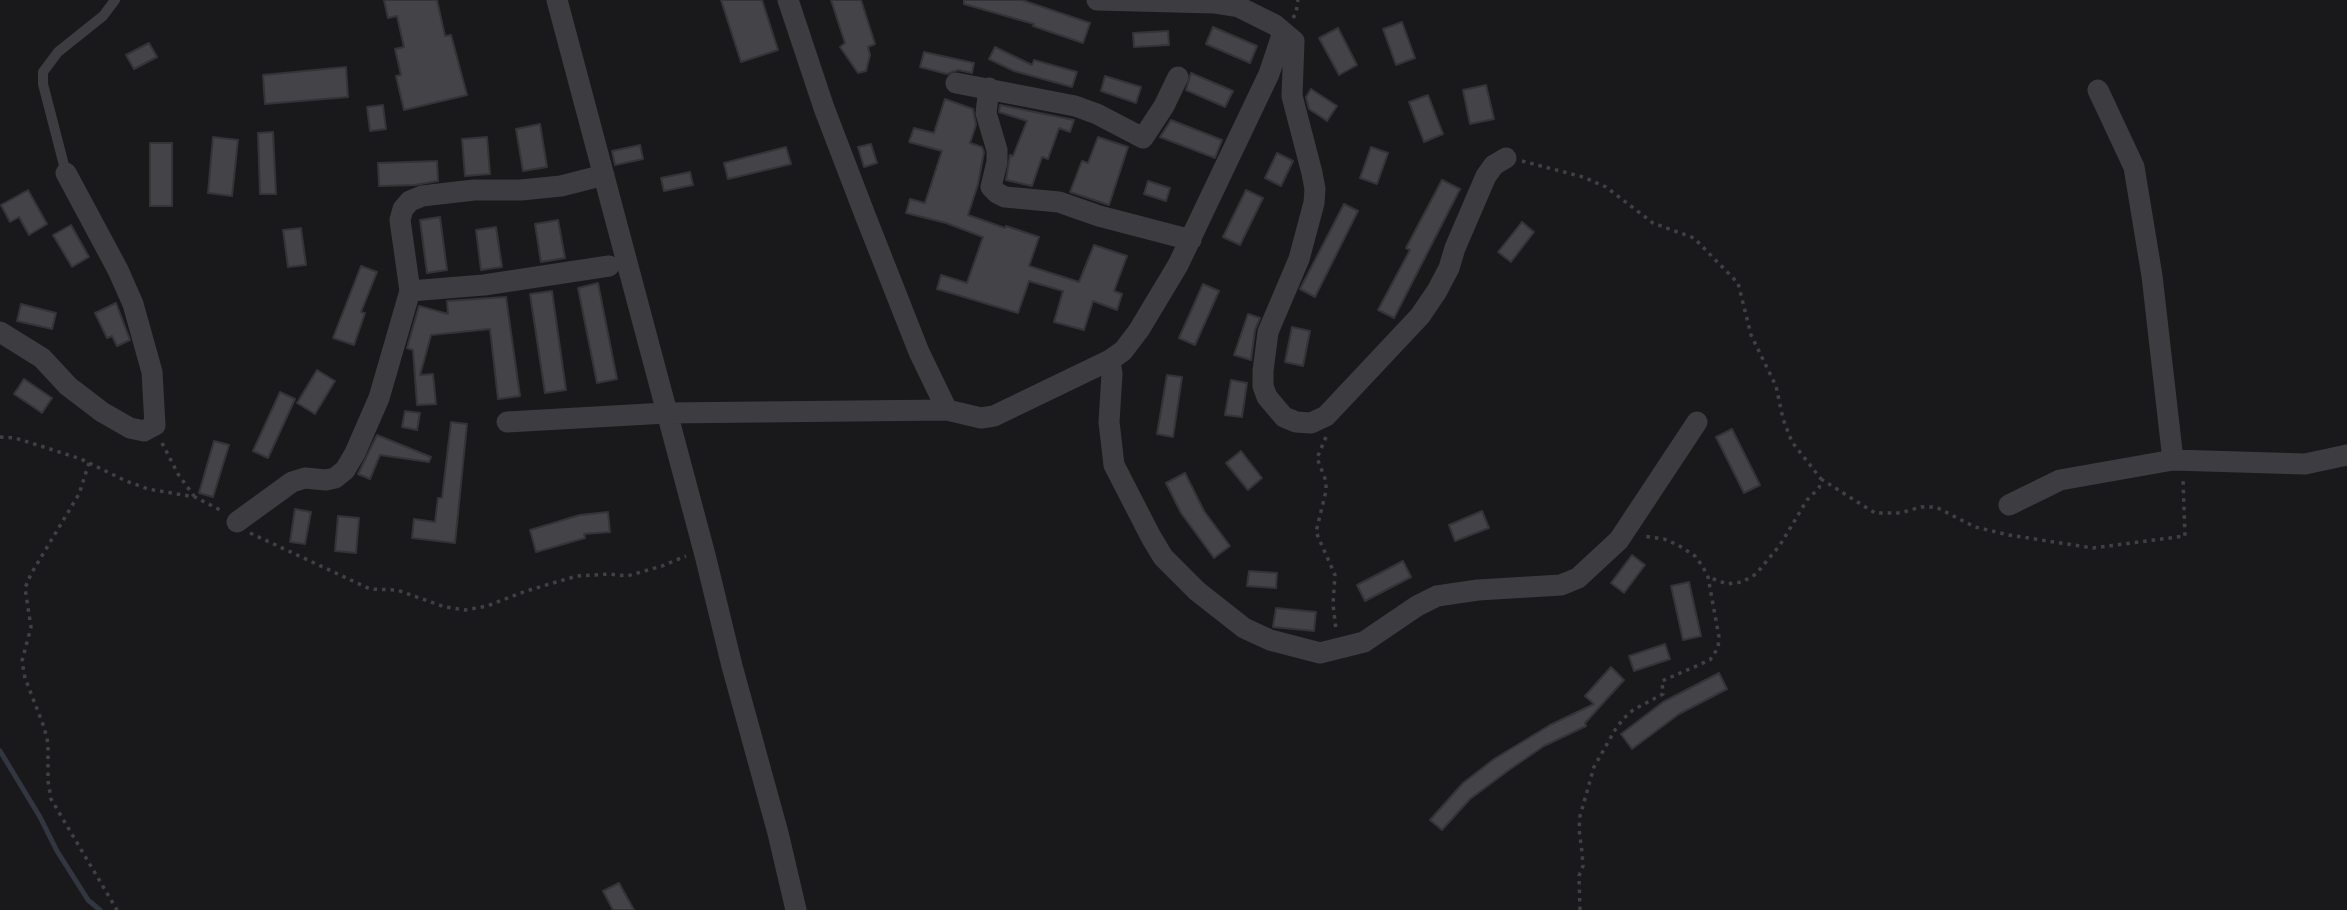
<!DOCTYPE html>
<style>
body{margin:0}
canvas{display:block;background:#19191b}
</style>
<canvas width="2347" height="910"></canvas>
<script>
const ctx = document.querySelector('canvas').getContext('2d');
ctx.lineJoin = 'round';
function shape(rows) {
  const path = new Path2D();
  for (const r of rows) {
    path.moveTo(r[0], r[1]);
    for (let i = 2; i < r.length; i += 2) path.lineTo(r[i], r[i + 1]);
  }
  return path;
}
function trace(path, color, width, dash) {
  ctx.strokeStyle = color;
  ctx.lineWidth = width;
  ctx.lineCap = dash ? 'butt' : 'round';
  ctx.setLineDash(dash || []);
  ctx.stroke(path);
}
function fillPath(path, color) {
  ctx.fillStyle = color;
  ctx.fill(path, 'evenodd');
}
const stream = shape([
 [0,751,40,817,57,851,88,900,100,910]
]);
const building = shape([
 [384,0,437,0,445,36,451,35,467,95,404,110,396,76,401,75,395,49,404,47,397,16,388,18,384,0],
 [721,0,762,0,778,50,741,62,721,0],
 [831,0,861,0,875,44,868,47,870,55,866,71,858,73,840,47,845,43,831,0],
 [964,0,1022,0,1090,23,1083,43,1033,26,1034,24,964,4,964,0],
 [1402,22,1415,58,1396,65,1383,29,1402,22],
 [1213,27,1257,46,1250,63,1206,44,1213,27],
 [1338,28,1357,65,1339,75,1319,38,1338,28],
 [1168,31,1169,45,1134,47,1133,33,1168,31],
 [149,43,157,57,134,69,126,55,149,43],
 [995,47,1032,65,1034,60,1077,72,1072,87,1014,71,989,59,995,47],
 [924,52,974,63,972,73,958,70,947,74,920,67,924,52],
 [346,67,348,97,265,104,263,75,346,67],
 [1191,73,1233,91,1225,107,1186,90,1191,73],
 [1105,76,1141,87,1136,103,1101,91,1105,76],
 [1486,85,1494,119,1470,124,1463,90,1486,85],
 [1311,89,1337,106,1327,121,1309,109,1306,97,1311,89],
 [1428,95,1443,134,1424,142,1409,102,1428,95],
 [945,99,973,109,976,125,970,143,982,147,984,152,978,184,968,215,1005,228,1006,226,1039,237,1029,266,1079,282,1094,245,1127,256,1114,291,1122,294,1117,310,1093,301,1084,330,1054,322,1063,291,1029,281,1018,313,937,289,941,275,967,283,983,237,946,223,906,213,910,199,925,203,942,151,909,142,914,128,934,133,945,99],
 [383,105,386,129,370,131,367,107,383,105],
 [1000,105,1074,120,1070,132,1059,128,1048,159,1042,157,1032,186,1006,180,1010,155,1013,156,1027,121,999,112,1000,105],
 [1171,120,1222,140,1215,158,1160,137,1171,120],
 [540,124,547,167,523,171,516,129,540,124],
 [273,132,276,194,260,194,258,133,273,132],
 [213,137,238,140,232,196,208,193,213,137],
 [487,137,490,174,465,176,462,139,487,137],
 [1098,137,1128,147,1109,205,1070,192,1082,161,1088,163,1098,137],
 [150,143,172,143,172,206,150,206,150,143],
 [871,144,877,163,864,167,858,147,871,144],
 [640,145,643,159,615,165,612,151,640,145],
 [786,147,791,164,728,179,724,163,786,147],
 [1371,147,1388,153,1377,184,1360,178,1371,147],
 [1277,153,1293,161,1281,186,1265,178,1277,153],
 [437,161,438,181,415,185,379,186,378,163,437,161],
 [690,172,693,185,664,191,661,178,690,172],
 [1442,180,1460,189,1394,318,1378,310,1410,250,1406,248,1442,180],
 [1148,181,1170,188,1166,201,1144,194,1148,181],
 [28,190,47,224,29,235,19,217,10,222,1,205,28,190],
 [1246,190,1263,198,1240,245,1223,237,1246,190],
 [1344,204,1358,211,1315,297,1300,289,1344,204],
 [440,217,447,270,427,273,420,220,440,217],
 [558,220,565,258,541,262,535,224,558,220],
 [1522,222,1534,232,1511,262,1498,252,1522,222],
 [71,225,89,257,72,267,53,235,71,225],
 [496,227,502,267,481,270,476,230,496,227],
 [301,228,306,265,288,267,283,230,301,228],
 [361,266,377,272,361,312,365,313,354,345,333,338,361,266],
 [598,283,617,379,597,383,578,288,598,283],
 [1203,284,1219,291,1195,345,1179,338,1203,284],
 [552,291,566,390,545,393,530,294,552,291],
 [506,297,520,396,498,399,490,329,431,335,420,375,433,374,436,404,417,405,413,350,407,348,419,306,448,314,447,301,506,297],
 [116,303,130,340,117,346,112,336,107,338,95,313,116,303],
 [21,304,56,313,52,329,17,321,21,304],
 [1248,314,1260,318,1255,330,1251,360,1234,355,1248,314],
 [1292,327,1310,331,1303,366,1285,362,1292,327],
 [317,370,335,381,315,414,297,403,317,370],
 [1167,375,1182,377,1173,437,1157,434,1167,375],
 [24,379,52,398,42,413,14,394,24,379],
 [1231,380,1247,383,1242,417,1225,415,1231,380],
 [280,392,295,399,268,458,253,451,280,392],
 [405,411,420,413,417,430,402,427,405,411],
 [451,422,467,424,455,543,412,538,414,519,435,522,438,498,442,498,451,422],
 [1732,429,1760,485,1744,493,1716,437,1732,429],
 [377,435,431,457,429,462,380,455,370,479,358,474,377,435],
 [214,441,229,445,213,497,199,493,214,441],
 [1241,451,1262,478,1248,490,1226,463,1241,451],
 [1185,473,1204,511,1230,546,1214,558,1181,513,1166,483,1185,473],
 [295,509,311,512,305,544,290,542,295,509],
 [1482,511,1489,528,1455,541,1449,525,1482,511],
 [608,512,610,532,584,534,585,538,536,552,530,530,580,515,608,512],
 [338,516,359,518,356,553,335,551,338,516],
 [1632,555,1645,565,1624,593,1611,583,1632,555],
 [1403,561,1411,577,1365,601,1357,585,1403,561],
 [1249,571,1277,573,1276,588,1247,586,1249,571],
 [1689,582,1701,636,1683,640,1671,586,1689,582],
 [1276,608,1316,612,1314,631,1273,627,1276,608],
 [1665,644,1670,659,1634,671,1629,656,1665,644],
 [1611,667,1624,680,1585,723,1586,726,1544,746,1509,770,1470,799,1442,830,1430,820,1463,783,1494,759,1550,725,1594,704,1585,696,1611,667],
 [1719,673,1727,689,1679,714,1632,749,1621,734,1663,702,1719,673],
 [619,883,634,910,613,910,603,891,619,883]
]);
const path = shape([
 [1293,18,1296,13,1298,0],
 [1522,161,1583,177,1606,187,1653,223,1694,238,1738,283,1751,335,1776,386,1783,419,1792,442,1821,479,1819,488,1807,500,1780,545,1756,574,1742,582,1727,584,1708,577],
 [0,437,15,438,50,449,81,459,126,481,148,489,195,497,222,511],
 [1326,437,1317,458,1326,481,1326,491,1316,532,1335,575,1333,604,1336,630],
 [162,443,178,474,194,496],
 [89,463,79,494,31,574,25,588,31,627,22,661,25,678,44,727,48,743,48,781,51,799,117,910],
 [1821,479,1875,513,1900,513,1921,507,1936,507,1975,527,2009,535,2093,548,2185,536,2183,479],
 [250,533,370,589,397,590,445,607,465,610,487,606,526,591,577,576,609,574,627,576,662,566,686,556],
 [1580,910,1579,876,1583,866,1582,852,1579,829,1580,816,1594,767,1615,730,1623,719,1633,710,1663,694,1662,681,1710,660,1718,648,1719,637,1708,577,1703,567,1695,556,1678,545,1664,539,1642,536]
]);
const service = shape([
 [66,173,43,84,43,72,58,52,103,16,115,0]
]);
const minor = shape([
 [557,0,705,555,732,666,778,833,796,910],
 [788,0,824,108,865,215,919,352,947,410],
 [1097,0,1214,3,1239,7,1275,25,1294,41,1292,96,1312,173,1315,189,1314,203,1299,259,1268,332,1263,371,1263,386,1267,397,1284,417,1296,422,1311,423,1326,416,1420,316,1437,291,1449,268,1455,248,1486,176,1494,165,1506,158],
 [956,83,1075,106,1097,114,1143,138,1164,106,1178,77],
 [989,88,986,113,997,150,997,162,991,187,997,193,1005,197,1059,202,1099,216,1191,240],
 [2098,90,2134,167,2152,276,2173,460],
 [410,291,484,285,609,266],
 [0,332,42,358,68,386,102,412,130,428,144,431,155,425,152,372,133,304,118,270,66,173],
 [1110,360,1112,374,1109,422,1114,465,1151,537,1163,557,1197,591,1244,628,1270,640,1320,653,1364,642,1417,606,1437,596,1478,590,1561,585,1578,578,1619,540,1697,422],
 [507,422,666,413,947,410,981,418,994,416,1110,360,1123,351,1139,330,1178,265,1269,74,1283,32],
 [2009,505,2060,480,2173,460,2305,464,2347,455],
 [237,522,292,482,305,478,326,480,335,478,345,470,355,453,379,398,410,291,400,220,403,209,410,201,422,196,474,190,521,190,561,186,604,175]
]);
trace(stream, '#323640', 5);
fillPath(building, '#444348');
trace(building, '#343337', 2);
trace(path, '#404046', 3.5, [3.5, 5]);
trace(service, '#3d3c41', 10);
trace(minor, '#3d3c41', 21);
</script>
